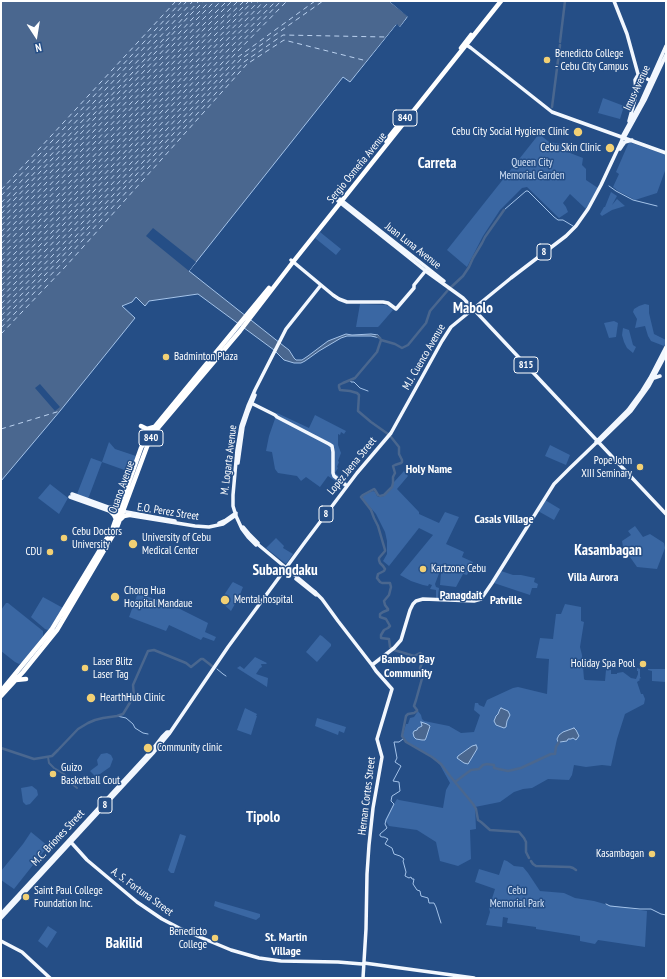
<!DOCTYPE html>
<meta charset="utf-8">
<style>
body{margin:0}
#map{position:relative;width:667px;height:979px;overflow:hidden;background:#254e86;font-family:"PT Sans Narrow",sans-serif}
canvas{display:block}
.frame{position:absolute;inset:0;border:2px solid #fff;pointer-events:none}
.north{position:absolute;left:16px;top:16px;width:40px;height:40px;-webkit-text-stroke:3px #254e86;paint-order:stroke;rotate:168deg;font-size:11px;font-weight:700;line-height:16px;text-align:center;color:#fff}
.north::after{content:'';display:block;margin:auto;width:14px;height:18px;background:#fff;clip-path:polygon(50% 0,100% 100%,50% 72%,0 100%)}
</style>
<div id="map">
<canvas width="667" height="979"></canvas>
<div class="frame"></div>
<div class="north">N</div>
</div>
<script>
const ctx = document.querySelector('canvas').getContext('2d');
ctx.lineJoin = 'round';
function fillPath(path, color) {
  ctx.fillStyle = color;
  ctx.fill(path, 'evenodd');
}
function shape(rows) {
  const path = new Path2D();
  for (const r of rows) {
    path.moveTo(r[0], r[1]);
    for (let i = 2; i < r.length; i += 2) path.lineTo(r[i], r[i + 1]);
  }
  return path;
}
function trace(path, color, width, dash) {
  ctx.strokeStyle = color;
  ctx.lineWidth = width;
  ctx.lineCap = dash ? 'butt' : 'round';
  ctx.setLineDash(dash || []);
  ctx.stroke(path);
}
function label(font, color, halo, rows, align = 'center') {
  ctx.font = font + ' "PT Sans Narrow",sans-serif';
  ctx.lineWidth = 3;
  ctx.setLineDash([]);
  ctx.textBaseline = 'middle';
  ctx.strokeStyle = halo;
  ctx.fillStyle = color;
  for (const [text, x, y, turn = 0] of rows) {
    ctx.save();
    ctx.translate(x, y);
    ctx.rotate((+turn || 0) * Math.PI / 180);
    ctx.textAlign = isNaN(turn) ? turn : align;
    if (halo) ctx.strokeText(text, 0, 0);
    ctx.fillText(text, 0, 0);
    ctx.restore();
  }
}
const green = shape([
 [603,98,624,106,620,119,598,113],
 [539,134,549,142,562,144,565,151,583,158,582,165,586,169,586,180,598,188,586,209,570,194,563,203,566,207,568,212,559,218,527,187,522,188,500,210,483,236,467,267,447,250],
 [629,142,666,155,666,168,657,193,635,200,618,191,613,187,619,174,616,172],
 [611,192,617,196,612,205,617,199,625,206,612,210,602,216,600,214,604,207,605,207],
 [320,232,341,249,336,255,315,238],
 [360,304,386,305,390,307,393,310,380,325,378,327,356,327],
 [645,304,649,305,649,313,654,334,666,340,666,344,664,346,651,341,648,336,645,326,635,328,637,319,633,312,634,309,639,306],
 [614,321,618,323,616,337,609,338,604,323],
 [623,328,629,330,633,345,636,347,633,353,627,348,624,342,622,335],
 [277,413,309,428,315,415,346,431,344,434,341,432,340,435,338,434,338,445,341,453,338,461,339,462,337,467,338,468,335,473,347,482,344,487,328,476,320,487,306,477,301,481,297,476,278,473,275,469,272,452,266,451,269,436],
 [109,442,115,449,136,456,130,472,102,462,88,499,79,495,77,494,91,458,102,462],
 [550,445,570,455,566,465,545,456],
 [404,471,408,476,397,489,419,512,419,514,439,523,445,512,459,517,446,544,464,552,462,557,473,562,467,575,463,574,456,587,440,585,441,571,444,564,443,563,435,584,436,587,439,588,438,599,436,599,436,590,430,589,432,585,429,584,428,586,423,585,411,581,400,575,433,535,419,528,389,566,383,561,387,554,387,541,385,532,376,514,363,499,363,495,373,491,375,492,377,496,379,497,384,496,392,488,394,482],
 [50,484,68,498,59,514,38,498],
 [545,500,560,509,554,520,538,511],
 [635,526,643,537,650,534,664,543,665,548,657,569,637,567,623,547,622,541,631,535,628,531],
 [276,538,284,546,283,548,293,554,286,564,266,548],
 [501,571,513,575,521,575,535,578,534,582,538,584,537,588,532,588,530,595,494,583],
 [233,582,243,587,239,597,231,611,220,601,232,583],
 [138,593,176,607,208,623,205,632,216,637,214,641,203,637,201,640,169,625,166,631,129,617],
 [43,597,63,608,51,628,48,630,45,629,32,618,31,617],
 [6,603,8,603,43,631,43,636,23,662,19,664,15,662,1,651,1,610],
 [565,604,581,607,581,621,584,622,580,647,582,655,584,679,585,680,605,681,606,670,611,670,611,674,617,674,617,673,623,672,631,678,636,679,638,674,638,671,637,671,637,668,640,669,640,677,641,678,639,679,640,680,637,682,641,694,643,694,645,699,644,704,625,714,617,739,611,766,602,765,586,767,574,765,572,775,569,780,548,779,532,788,523,789,514,792,500,802,475,807,476,829,470,830,471,859,458,866,440,861,436,842,417,830,389,826,385,820,397,799,399,800,443,808,446,790,450,783,440,765,431,756,406,742,403,738,403,734,406,724,408,724,410,718,414,717,418,711,421,715,422,719,424,721,449,726,461,733,474,732,480,715,474,710,475,703,478,703,479,705,484,707,487,700,513,688,518,687,547,694,549,659,536,658,540,638,553,639,556,614,561,614],
 [320,635,322,636,331,644,331,646,317,662,306,652],
 [255,657,267,663,266,664,261,664,262,667,260,668,256,674,268,678,267,687,237,668,240,666,244,669],
 [648,669,666,669,666,682,652,681,652,671,648,670],
 [245,708,257,714,256,716,257,716,251,735,237,730],
 [317,718,346,727,344,733,339,731,338,735,315,726],
 [107,753,111,755,113,759,110,767,100,774,95,776,90,771,98,765,97,760,101,754],
 [32,786,37,790,38,795,30,804,26,805,23,802,21,788],
 [31,832,48,846,14,889,1,880,1,871,23,844],
 [180,834,186,836,174,873,171,873,168,870],
 [504,860,507,861,514,866,523,867,528,873,540,891,564,893,575,898,594,901,608,905,647,911,645,947,598,940,595,944,580,941,580,936,536,929,536,927,507,923,508,918,503,917,502,927,486,925,490,912,489,908,495,889,475,882,479,869,499,875],
 [215,901,260,914,260,917,256,920,219,908,214,906],
 [48,926,57,932,47,948,38,941]
]);
const water = shape([
 [1,1,389,1,408,16,400,27,396,25,350,82,343,77,189,271,285,347,289,350,294,358,296,360,302,360,308,356,328,341,346,334,352,335,371,334,378,335,380,338,371,336,347,336,341,338,319,351,305,361,301,363,294,363,284,360,274,350,198,294,149,301,145,306,136,297,132,302,122,306,135,318,60,411,1,481,1,1],
 [501,708,508,711,510,715,507,721,506,727,504,728,496,725,494,721,496,716,498,714,500,709,501,708],
 [421,722,427,724,430,726,426,738,425,740,422,740,416,739,414,737,413,733,414,731,417,730,418,728,422,726,421,722],
 [574,728,576,730,579,736,576,740,573,738,571,739,568,739,567,741,560,742,558,742,557,739,559,735,563,732,574,728],
 [476,745,477,747,477,749,468,764,464,763,457,758,458,756,472,746,476,745]
]);
const pier = shape([
 [389,1,392,1,410,15,410,17,401,28,399,29,397,27,356,78,355,77,397,24,400,27,408,17],
 [153,228,196,262,189,271,146,236],
 [40,384,60,407,55,411,35,388]
]);
const stream = shape([
 [609,186,616,191,633,200,657,206],
 [504,210,526,191,528,191,554,217,558,220,563,220,573,226],
 [350,380,351,382,354,382,360,388,368,391],
 [217,669,223,674,226,676],
 [117,716,126,718,133,724,135,728,143,733,148,734],
 [403,739,399,742,394,742,397,758,395,762,401,766,393,781,399,782,400,791,392,796,391,801,394,804,386,820,385,824,387,828,380,834,380,836,382,837,384,837,388,839,385,844,392,848,394,854,400,856,404,859,403,861,406,872,405,876,409,878,411,877,412,879,414,879,413,884,417,890,420,891,421,896,428,898,429,903,434,903,436,907,441,923],
 [606,904,610,906,640,909,651,909,661,914,666,915]
]);
const canal = shape([
 [48,757,49,763,54,768,64,774,71,783,77,788]
]);
const river = shape([
 [560,42,565,1],
 [552,107,560,45],
 [377,336,380,338,381,340,377,352,355,378,343,383,339,385,339,387,340,390,350,391,357,393,359,395,358,411,371,422,388,434],
 [381,340,395,344,402,348,408,345,426,323,430,311,448,290,463,276,469,267,473,258,482,243,485,237,504,210],
 [391,437,399,447,399,454,402,460,402,462,401,463,395,465,393,466,395,473,393,477,393,483,392,487,384,495,380,496,378,495,375,490,374,489,363,495,361,497,371,510,374,518,378,526,385,550,385,551,379,558,379,560,380,563,383,566,385,569,384,571,378,574,377,578,380,582,382,583,390,583,391,587,389,595,384,601,385,605,388,609,388,610,383,612,380,614,380,617,386,619,390,626,388,628,384,630,381,635,381,638,389,639,390,647,394,650,414,656,420,653,427,658,427,660,422,663,420,668,421,671,423,675,416,700,414,706,417,710,417,711,414,713,408,714,406,716,402,736,406,742,432,757,441,764,450,776,473,804,476,809,478,820,481,822,490,830,519,832,524,838,526,842,526,852,529,858],
 [1,748,34,759,52,756,58,750,78,729,88,723,95,720,103,718,117,716,123,714,134,696,133,685,148,651,154,650,186,663,191,667,201,659,203,659,212,666],
 [455,782,471,770,479,769,483,765,487,764,494,765,494,768,508,771,521,768,551,754,555,754,556,747,559,742],
 [531,861,533,864,536,866,570,867,573,868,576,870]
]);
const ferry = shape([
 [1,190,176,1],
 [1,196,182,1],
 [1,203,187,1],
 [1,209,193,1],
 [1,214,199,1],
 [1,220,190,15,204,1],
 [1,226,193,18,210,1],
 [1,232,196,20,215,1],
 [1,238,199,23,221,1],
 [1,244,202,26,227,1],
 [1,250,205,28,232,1],
 [1,256,26,230,208,31,238,1],
 [1,262,29,232,211,33,244,1],
 [1,268,32,235,214,36,249,1],
 [1,274,35,238,217,39,253,1],
 [1,280,38,241,220,41,259,1],
 [1,286,41,244,223,44,264,1],
 [1,292,44,246,226,46,270,1],
 [1,298,47,249,229,49,276,1],
 [1,304,50,252,232,52,281,1],
 [1,310,53,255,235,54,287,1],
 [1,316,56,258,238,57,315,1],
 [1,322,59,260,241,59,323,1],
 [1,328,62,263,244,62,283,35,386,37],
 [1,334,66,266,247,64,284,40,367,61],
 [1,429,60,411]
]);
const major = shape([
 [614,1,627,34,638,74,651,81],
 [465,44,471,48,552,112,666,153],
 [629,121,635,99,636,90,635,80,638,75],
 [624,138,645,100,666,55],
 [620,149,622,146,625,142,632,140],
 [340,199,444,281],
 [338,201,427,272,463,298,666,514],
 [291,260,333,295,339,299,347,302,383,302,388,303,396,309,414,288],
 [414,287,414,285,427,269],
 [654,378,660,376],
 [251,403,275,415,277,417,329,444,332,446,333,452,333,473,334,476,347,486],
 [596,442,628,410,642,391,650,378,666,347],
 [238,463,243,427,248,412,255,395],
 [72,494,116,510,175,521],
 [70,497,115,513,120,514],
 [127,515,195,526,209,527,223,524,236,515],
 [219,523,226,520,236,513],
 [243,527,249,534,258,543],
 [256,545,248,537,242,529,236,516,233,506,233,495,237,450,241,426,248,406,255,390,286,329,321,285],
 [296,579,316,595],
 [315,592,322,599,338,621,372,665,376,671,392,689,377,739,382,757,373,808,369,845,367,874,366,929,363,978],
 [372,665,394,648,401,640,410,610,413,604,416,601,423,599,474,601,481,599,492,583,554,484,570,468,596,443,599,442,631,411,649,386,666,354],
 [69,840,87,860,137,902,162,919,181,929,195,935,231,950,259,958,281,961,338,962,362,964,364,963],
 [1,914,152,750,162,737,167,732,170,732],
 [1,918,154,752,169,734,228,647,305,542,357,473,391,433,406,406,442,341,451,327,511,278,566,236,576,226,588,209,601,185,622,140,622,137,641,102,666,46],
 [1,941,22,952,50,978],
 [364,963,474,978]
]);
const highway = shape([
 [461,48,471,35],
 [386,141,397,127],
 [141,426,147,429,154,427],
 [148,444,152,442,156,442],
 [110,508,116,507,121,504],
 [111,512,114,515,116,519],
 [121,519,124,516,129,515],
 [16,680,26,679],
 [1,691,52,629,112,530,141,448,148,435,269,288],
 [1,696,23,672,57,630,116,530,148,444,152,435,240,331,293,262,501,1]
]);
const majorBridge = shape([
 [255,542,315,592]
]);
const markers = [
 [547,60,4,"#f2d074"],
 [578,132,5,"#f2d074"],
 [610,148,5,"#f2d074"],
 [166,357,4,"#f2d074"],
 [640,467,4,"#f2d074"],
 [64,538,4,"#f2d074"],
 [133,544,5,"#f2d074"],
 [50,552,4,"#f2d074"],
 [423,569,4,"#f2d074"],
 [115,597,5,"#f2d074"],
 [225,600,5,"#f2d074"],
 [643,664,4,"#f2d074"],
 [85,668,4,"#f2d074"],
 [91,698,5,"#f2d074"],
 [148,748,5,"#f2d074"],
 [53,774,4,"#f2d074"],
 [652,854,4,"#f2d074"],
 [26,897,4,"#f2d074"],
 [215,938,4,"#f2d074"]
];
const shields = [
 [405,118,24],
 [544,252,14],
 [526,365,24],
 [151,438,24],
 [326,514,14],
 [105,805,14]
];
const shieldNames = [
 ["840",405,118],
 ["8",544,252],
 ["815",526,365],
 ["840",151,438],
 ["8",326,514],
 ["8",105,805]
];
const poiNames = [
 ["Benedicto College",555,54],
 ["- Cebu City Campus",555,67],
 ["Cebu City Social Hygiene Clinic",569,132,"right"],
 ["Cebu Skin Clinic",601,148,"right"],
 ["Badminton Plaza",174,357],
 ["Pope John",632,461,"right"],
 ["XIII Seminary",632,474,"right"],
 ["Cebu Doctors",72,532],
 ["University",72,545],
 ["University of Cebu",142,538],
 ["Medical Center",142,551],
 ["CDU",42,552,"right"],
 ["Kartzone Cebu",431,569],
 ["Chong Hua",124,591],
 ["Hospital Mandaue",124,604],
 ["Mental hospital",234,600],
 ["Laser Blitz",93,662],
 ["Laser Tag",93,675],
 ["Holiday Spa Pool",635,664,"right"],
 ["HearthHub Clinic",100,698],
 ["Community clinic",157,748],
 ["Guizo",61,768],
 ["Basketball Cout",61,781],
 ["Kasambagan",644,854,"right"],
 ["Saint Paul College",34,891],
 ["Foundation Inc.",34,904],
 ["Benedicto",207,932,"right"],
 ["College",207,945,"right"]
];
const streetNames = [
 ["Imus Avenue",637,88,-65],
 ["Sergio Osmeña Avenue",357,168,-51],
 ["Juan Luna Avenue",413,246,38],
 ["M.J. Cuenco Avenue",424,357,-60],
 ["M. Logarta Avenue",229,460,-83],
 ["Lopez Jaena Street",352,466,-51],
 ["Ouano Avenue",122,487,-70],
 ["E.O. Perez Street",168,512,9],
 ["Hernan Cortes Street",367,796,-83],
 ["M.C. Briones Street",58,838,-47],
 ["A. S. Fortuna Street",142,892,36]
];
const parkNames = [
 ["Queen City",532,163],
 ["Memorial Garden",532,176],
 ["Cebu",517,891],
 ["Memorial Park",517,904]
];
const neighbourhoodNames = [
 ["Holy Name",429,470],
 ["Casals Village",504,520],
 ["Villa Aurora",593,578],
 ["Panagdait",461,596],
 ["Patville",506,601],
 ["Bamboo Bay",408,660],
 ["Community",408,674],
 ["St. Martin",286,938],
 ["Village",286,952]
];
const districtNames = [
 ["Carreta",437,164],
 ["Mabolo",473,309],
 ["Kasambagan",608,551],
 ["Subangdaku",285,571],
 ["Tipolo",263,818],
 ["Bakilid",124,944]
];
fillPath(green, '#3a67a3');
fillPath(water, '#4a678f');
trace(water, '#a4c3e9', 1);
fillPath(pier, '#254e86');
trace(stream, '#a4c3e9', 1);
trace(canal, '#4a678f', 2);
trace(river, '#4a678f', 2.5);
trace(ferry, '#bbd2f0', 1, [5, 4]);
trace(major, '#f2f7fe', 3.5);
trace(highway, '#fff', 4.5);
trace(majorBridge, '#f2f7fe', 3.5);
for (const [x, y, r, color] of markers) {
  const dot = new Path2D();
  dot.arc(x, y, r, 0, 2 * Math.PI);
  ctx.fillStyle = color;
  ctx.fill(dot);
  trace(dot, '#254e86', 1.5);
}
for (const [x, y, w] of shields) {
  const box = new Path2D();
  box.roundRect(x - w / 2, y - 8, w, 16, 3);
  ctx.fillStyle = '#254e86';
  ctx.fill(box);
  trace(box, '#fff', 1);
}
label('bold 10px', '#fff', null, shieldNames);
label('11px', '#fff', '#254e86', poiNames, 'left');
label('11px', '#fff', '#254e86', streetNames);
label('11px', '#d4e3f7', '#254e86', parkNames);
label('bold 12px', '#fff', '#254e86', neighbourhoodNames);
label('bold 15px', '#fff', '#254e86', districtNames);
</script>
